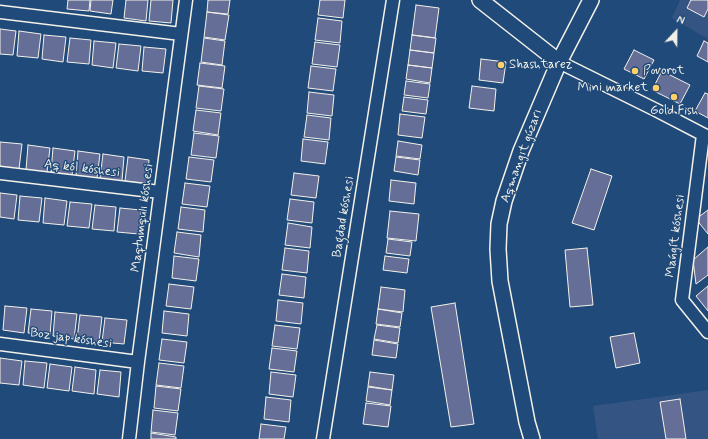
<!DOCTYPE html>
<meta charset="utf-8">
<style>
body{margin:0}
#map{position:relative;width:708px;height:439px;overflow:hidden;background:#1f4a7a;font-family:Mynerve,sans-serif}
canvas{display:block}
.north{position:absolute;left:656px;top:12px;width:40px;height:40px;-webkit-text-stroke:3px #1f4a7a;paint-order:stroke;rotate:22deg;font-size:11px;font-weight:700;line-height:16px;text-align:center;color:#f4f1e8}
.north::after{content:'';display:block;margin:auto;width:14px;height:18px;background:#f4f1e8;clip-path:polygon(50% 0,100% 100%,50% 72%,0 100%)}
</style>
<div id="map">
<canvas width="708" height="439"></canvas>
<div class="north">N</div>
</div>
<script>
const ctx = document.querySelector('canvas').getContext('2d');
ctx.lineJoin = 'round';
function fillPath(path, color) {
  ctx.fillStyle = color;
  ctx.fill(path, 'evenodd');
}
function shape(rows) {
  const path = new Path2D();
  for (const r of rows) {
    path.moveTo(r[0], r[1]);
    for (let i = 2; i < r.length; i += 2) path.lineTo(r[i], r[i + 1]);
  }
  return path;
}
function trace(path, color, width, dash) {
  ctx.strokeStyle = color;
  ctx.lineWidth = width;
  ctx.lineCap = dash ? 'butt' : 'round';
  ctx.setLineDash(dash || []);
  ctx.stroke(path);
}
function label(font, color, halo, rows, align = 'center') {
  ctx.font = font + ' Mynerve,sans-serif';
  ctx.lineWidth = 3;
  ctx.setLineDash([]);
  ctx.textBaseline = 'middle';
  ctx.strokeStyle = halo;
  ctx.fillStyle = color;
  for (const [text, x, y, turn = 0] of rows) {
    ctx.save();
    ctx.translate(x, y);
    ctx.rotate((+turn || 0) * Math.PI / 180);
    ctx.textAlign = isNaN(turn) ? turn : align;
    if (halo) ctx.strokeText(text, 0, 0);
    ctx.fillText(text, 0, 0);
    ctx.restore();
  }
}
const built = shape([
 [680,0,708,0,708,39,672,18],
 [708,390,708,439,598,439,593,406]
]);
const building = shape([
 [68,0,90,0,89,11,67,9,68,0],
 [91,0,113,0,111,14,90,11,91,0],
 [126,0,148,0,146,21,124,18,126,0],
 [151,0,173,0,171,23,149,21,151,0],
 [208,0,230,0,228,14,207,12,208,0],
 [320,0,345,0,343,18,318,15,320,0],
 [691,0,708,0,708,9,704,17,687,8,691,0],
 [416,5,439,8,435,38,412,35,416,5],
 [207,12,229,15,225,40,204,37,207,12],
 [318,18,342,21,340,43,315,40,318,18],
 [0,29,16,31,13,55,0,54,0,29],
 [19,31,41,34,38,58,17,56,19,31],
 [44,35,66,37,63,62,42,59,44,35],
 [412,35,436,38,434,53,410,50,412,35],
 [70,38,91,40,89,64,67,62,70,38],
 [204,38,225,41,222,65,201,62,204,38],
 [94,41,116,43,113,68,92,65,94,41],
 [704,41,708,43,708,62,697,56,704,41],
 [315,42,340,45,337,67,312,64,315,42],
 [119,44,141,46,138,71,116,68,119,44],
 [144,47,166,49,163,73,142,71,144,47],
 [410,50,434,53,432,68,408,65,410,50],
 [634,50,654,60,644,79,624,69,634,50],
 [481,59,506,62,503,83,479,80,481,59],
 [200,63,225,66,222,88,197,85,200,63],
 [408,65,432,68,430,83,406,79,408,65],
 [311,66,336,69,333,91,308,88,311,66],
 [662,71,690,85,680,104,652,90,662,71],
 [406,81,430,84,428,98,404,95,406,81],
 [199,86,224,89,221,111,196,108,199,86],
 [472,86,496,89,494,111,469,108,472,86],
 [309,92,334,95,332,116,307,113,309,92],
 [705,93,708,94,708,118,695,111,705,93],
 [404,97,428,100,426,114,402,111,404,97],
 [196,110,221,113,218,135,193,131,196,110],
 [400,114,425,117,422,138,398,135,400,114],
 [307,115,331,118,329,140,304,137,307,115],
 [194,133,219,136,216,158,191,155,194,133],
 [303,139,328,142,325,164,301,161,303,139],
 [398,141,422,145,420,159,396,156,398,141],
 [0,142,22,144,19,169,0,167,0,142],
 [28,145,50,148,47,172,26,170,28,145],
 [53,148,75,151,72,175,51,172,53,148],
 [78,151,100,154,97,178,76,176,78,151],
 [103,154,124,157,122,181,100,179,103,154],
 [128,157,149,160,147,184,125,181,128,157],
 [189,157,214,160,211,182,186,179,189,157],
 [396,157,420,160,418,175,394,171,396,157],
 [591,169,612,176,594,230,572,223,591,169],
 [294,173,319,176,316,198,291,195,294,173],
 [391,180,416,183,414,204,389,201,391,180],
 [185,183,210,186,207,207,182,204,185,183],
 [0,193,17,195,14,219,0,217,0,193],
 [20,196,42,198,39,222,18,220,20,196],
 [45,198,67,201,64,225,43,223,45,198],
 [290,199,314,202,312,223,287,220,290,199],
 [70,202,92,204,89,228,67,226,70,202],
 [95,205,116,207,114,231,92,229,95,205],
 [181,207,205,210,203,232,178,229,181,207],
 [120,208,141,210,139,234,117,232,120,208],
 [708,210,708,234,696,219,708,210],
 [390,211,419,214,416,241,387,238,390,211],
 [288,223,312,227,310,248,285,245,288,223],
 [177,232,201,235,199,257,174,253,177,232],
 [388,239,412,242,410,256,386,253,388,239],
 [708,247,708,275,696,284,693,260,708,247],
 [285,248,309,251,307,273,282,270,285,248],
 [587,248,593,305,570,307,565,250,587,248],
 [174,256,199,259,196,281,172,278,174,256],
 [385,256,409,259,407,273,383,270,385,256],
 [282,274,306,277,304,298,279,295,282,274],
 [169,284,194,287,191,309,166,306,169,284],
 [708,286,708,311,696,296,708,286],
 [381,287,405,290,403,312,378,309,381,287],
 [278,300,303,303,301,324,276,321,278,300],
 [455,303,474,424,451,427,431,307,455,303],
 [5,306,27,308,24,333,3,330,5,306],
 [31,309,52,311,50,335,28,333,31,309],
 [378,309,402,313,400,327,376,324,378,309],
 [164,311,189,314,187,336,162,333,164,311],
 [55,312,77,314,74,339,53,336,55,312],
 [80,315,102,317,99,342,77,339,80,315],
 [105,318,127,320,124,344,102,342,105,318],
 [275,325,300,328,297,349,272,346,275,325],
 [377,325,400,328,398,343,374,339,377,325],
 [634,333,640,363,616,368,610,337,634,333],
 [162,339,187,342,184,363,159,360,162,339],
 [374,340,398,344,396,358,372,355,374,340],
 [272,348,297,351,294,372,269,369,272,348],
 [0,358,22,361,19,385,0,383,0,358],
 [25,361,47,363,44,388,23,385,25,361],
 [159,363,184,366,181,388,156,385,159,363],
 [50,364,72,367,69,391,47,388,50,364],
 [75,367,96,370,94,394,72,391,75,367],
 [100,370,121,372,119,397,97,394,100,370],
 [271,372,296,375,293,397,269,394,271,372],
 [370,372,394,375,392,390,368,386,370,372],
 [156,386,181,389,178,411,154,408,156,386],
 [368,387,392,390,390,405,366,401,368,387],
 [266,397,291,400,289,422,264,419,266,397],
 [680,399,686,439,666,439,660,402,680,399],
 [366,403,391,406,388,427,363,424,366,403],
 [153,410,178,413,175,435,151,432,153,410],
 [261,424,286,427,284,439,259,439,261,424],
 [151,433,176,437,176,439,151,439,151,433]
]);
const minor = shape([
 [0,12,181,34],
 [559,62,656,110,708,137],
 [703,135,682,300,708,332],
 [0,173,160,192],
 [0,344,138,362],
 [129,439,138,362,186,0],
 [323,439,393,0]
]);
const tertiary = shape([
 [480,0,559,62],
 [532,439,527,422,500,281,498,249,499,224,504,201,521,151,559,62,591,0]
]);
const markers = [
 [501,65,4,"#ffd166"],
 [635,71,4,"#ffd166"],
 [656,88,4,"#ffd166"],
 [674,97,4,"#ffd166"]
];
const poiNames = [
 ["Shashtarez",509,65],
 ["Povorot",643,71],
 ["Mini market",648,88,"right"],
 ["Gold Fish",674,111,"center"]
];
const streetNames = [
 ["Aqmangıt gúzarı",522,156,-70],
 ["Aq kól kóshesi",82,169,7],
 ["Bagdad kóshesi",344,217,-81],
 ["Maqtumqulı kóshesi",143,218,-83],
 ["Mańǵıt kóshesi",676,236,-83],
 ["Boz jap kóshesi",71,339,8]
];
fillPath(built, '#345583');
fillPath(building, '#656e97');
trace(building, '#f4f1e8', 1);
trace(minor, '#f4f1e8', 15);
trace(tertiary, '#f4f1e8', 18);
trace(minor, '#1f4a7a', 12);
trace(tertiary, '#1f4a7a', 15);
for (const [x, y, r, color] of markers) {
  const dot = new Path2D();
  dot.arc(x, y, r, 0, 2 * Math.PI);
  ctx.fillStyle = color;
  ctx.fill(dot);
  trace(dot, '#1f4a7a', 1.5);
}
label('13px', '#f4f1e8', '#1f4a7a', poiNames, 'left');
label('13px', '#f4f1e8', '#1f4a7a', streetNames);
</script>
